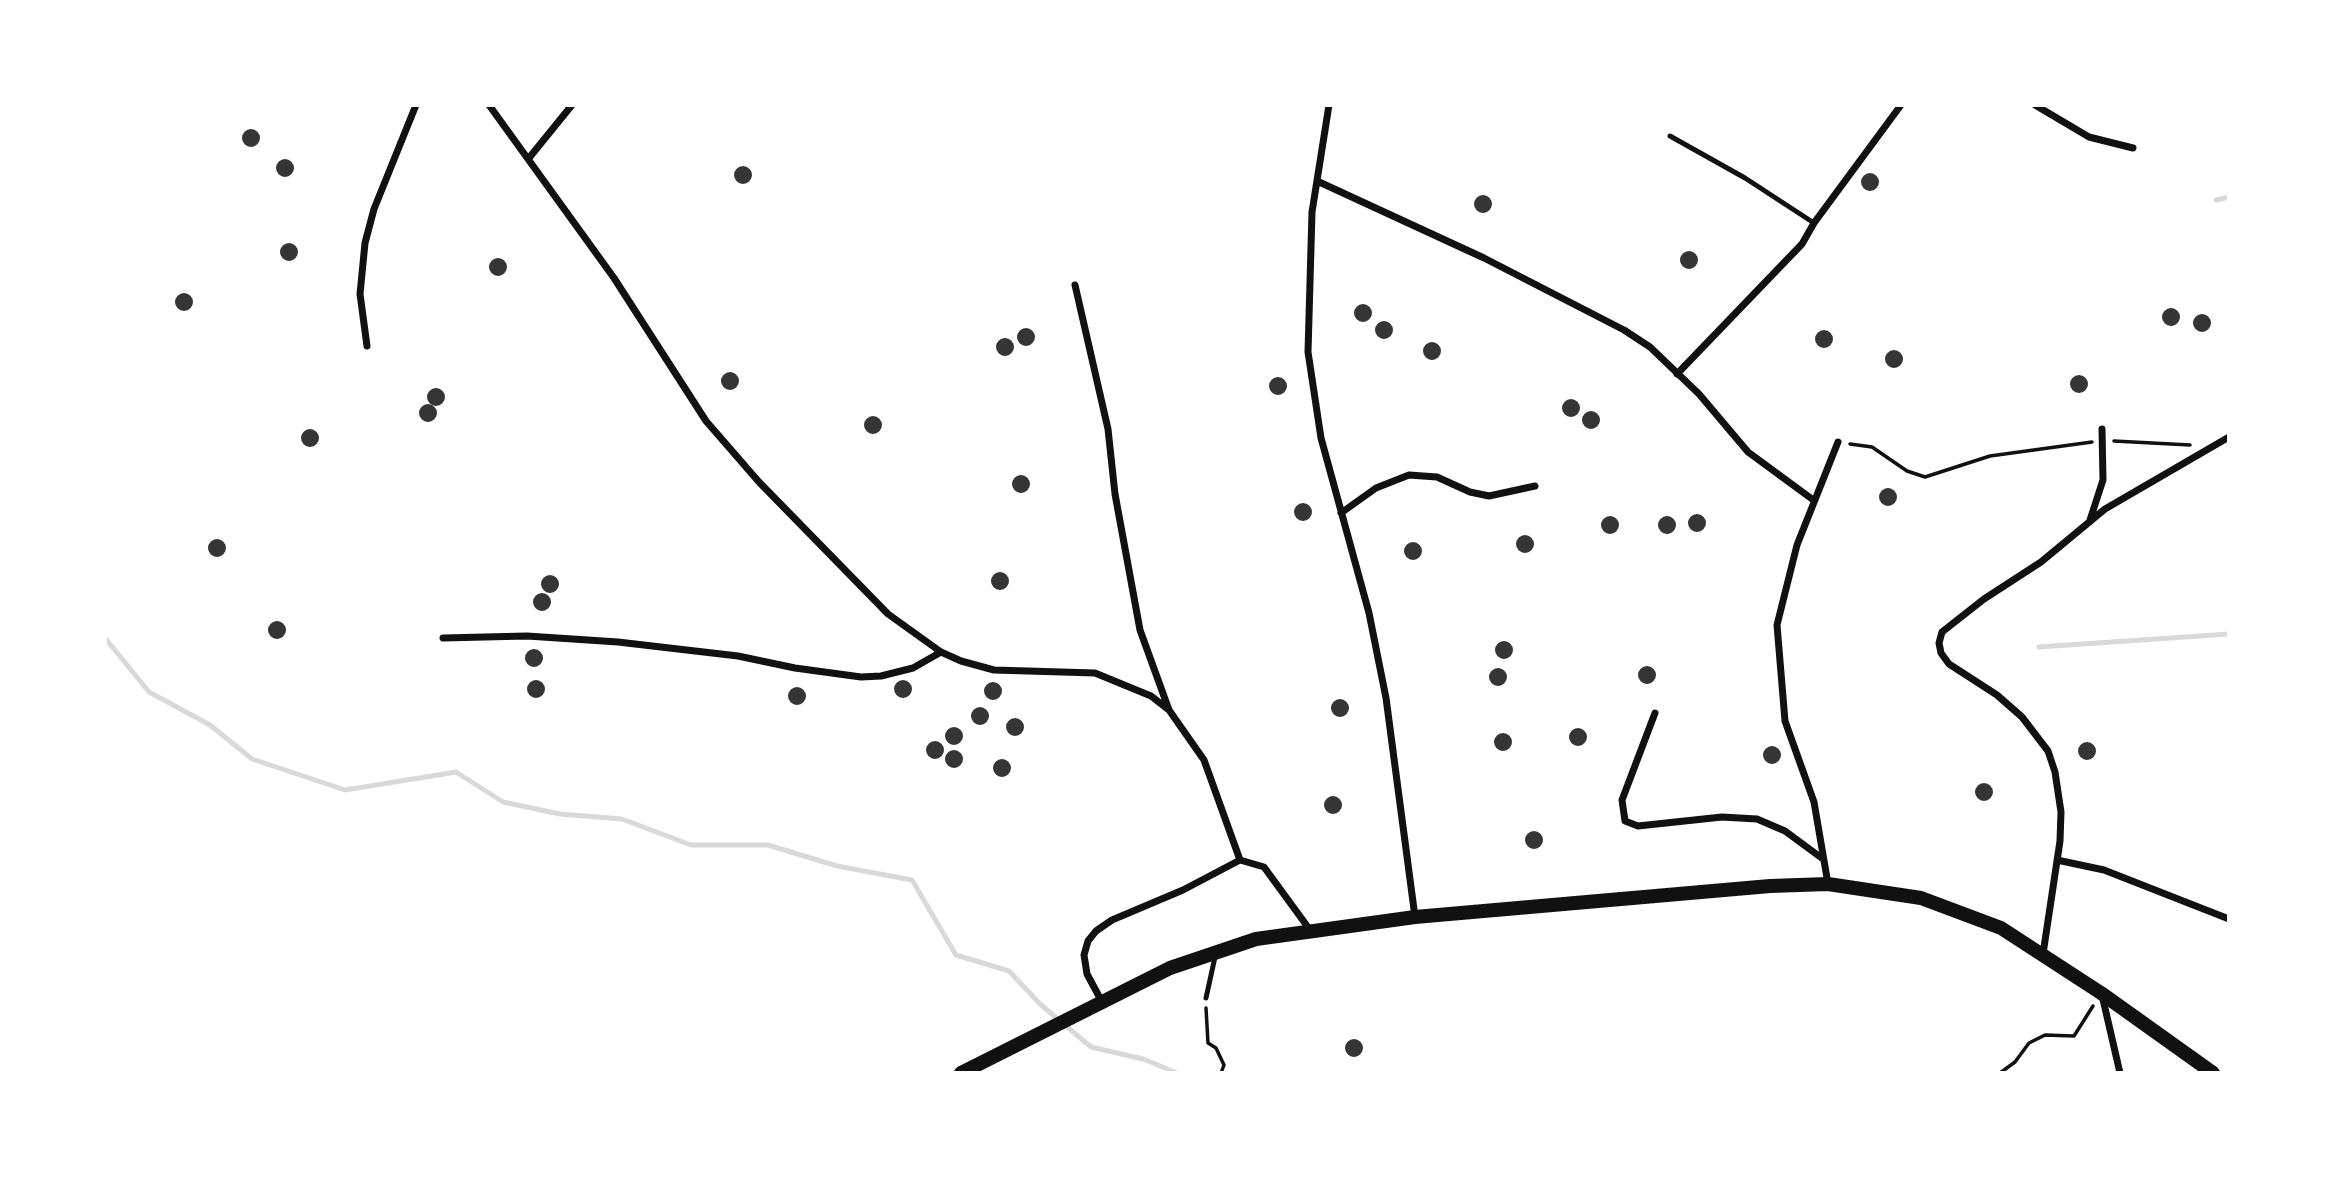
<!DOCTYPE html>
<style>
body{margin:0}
#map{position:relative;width:2334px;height:1178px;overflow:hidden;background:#fff;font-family:"Titillium Web",sans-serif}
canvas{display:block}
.frame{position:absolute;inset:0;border:107px solid #fff;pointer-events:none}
</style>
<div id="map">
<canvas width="2334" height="1178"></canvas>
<div class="frame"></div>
</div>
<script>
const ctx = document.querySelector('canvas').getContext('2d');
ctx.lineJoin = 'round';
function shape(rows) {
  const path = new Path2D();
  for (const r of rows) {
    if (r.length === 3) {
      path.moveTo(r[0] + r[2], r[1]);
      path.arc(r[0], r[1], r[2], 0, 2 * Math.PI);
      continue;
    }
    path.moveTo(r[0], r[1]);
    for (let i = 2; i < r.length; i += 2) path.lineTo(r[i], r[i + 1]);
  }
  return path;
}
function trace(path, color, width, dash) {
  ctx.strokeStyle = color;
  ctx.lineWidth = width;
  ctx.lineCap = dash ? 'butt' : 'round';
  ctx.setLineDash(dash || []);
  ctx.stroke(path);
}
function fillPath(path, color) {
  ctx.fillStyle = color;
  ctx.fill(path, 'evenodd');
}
const stream = shape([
 [2216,200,2229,197],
 [105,638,149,692,210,725,252,759,345,790,456,772,503,802,560,814,622,819,691,845,768,845,837,866,912,880,956,955,1009,971,1040,1004,1091,1047,1143,1059,1177,1073],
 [2039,647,2229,634]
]);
const building = shape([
 [251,138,9],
 [285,168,9],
 [743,175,9],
 [1870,182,9],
 [1483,204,9],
 [289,252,9],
 [1689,260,9],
 [498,267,9],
 [184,302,9],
 [1363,313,9],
 [2171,317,9],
 [2202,323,9],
 [1384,330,9],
 [1026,337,9],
 [1824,339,9],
 [1005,347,9],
 [1432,351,9],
 [1894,359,9],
 [730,381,9],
 [2079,384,9],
 [1278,386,9],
 [436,397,9],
 [1571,408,9],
 [428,413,9],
 [1591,420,9],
 [873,425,9],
 [310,438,9],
 [1021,484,9],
 [1888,497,9],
 [1303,512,9],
 [1697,523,9],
 [1610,525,9],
 [1667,525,9],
 [1525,544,9],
 [217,548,9],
 [1413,551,9],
 [1000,581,9],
 [550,584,9],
 [542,602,9],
 [277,630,9],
 [1504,650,9],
 [534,658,9],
 [1647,675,9],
 [1498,677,9],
 [903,689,9],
 [536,689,9],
 [993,691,9],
 [797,696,9],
 [1340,708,9],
 [980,716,9],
 [1015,727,9],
 [954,736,9],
 [1578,737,9],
 [1503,742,9],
 [935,750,9],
 [2087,751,9],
 [1772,755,9],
 [954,759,9],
 [1002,768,9],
 [1984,792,9],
 [1333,805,9],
 [1534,840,9],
 [1354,1048,9]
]);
const path = shape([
 [2114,441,2190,445],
 [1850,444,1872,447,1907,471,1925,477,1990,456,2092,442],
 [1206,1008,1208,1043,1216,1048,1224,1065,1221,1073],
 [2000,1073,2015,1062,2029,1043,2045,1035,2074,1036,2093,1006]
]);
const service = shape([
 [1670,136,1745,178,1814,223],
 [1206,998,1215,957]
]);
const minor = shape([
 [489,105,614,278,706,421,759,482,888,614,941,652,961,661,994,670,1095,673,1151,696,1169,710,1204,760,1240,860,1264,867,1310,930],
 [1329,105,1312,212,1308,352,1321,438,1369,613,1386,698,1415,917],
 [2035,105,2089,137,2133,148],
 [529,158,572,105],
 [1317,181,1484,258,1624,330,1650,347,1699,394,1748,452,1812,499],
 [1075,285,1108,429,1115,494,1140,630,1169,710],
 [367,346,360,294,365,243,374,209,416,105],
 [1677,374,1802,244,1814,223,1901,105],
 [1341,513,1376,488,1409,475,1437,477,1470,492,1489,496,1535,486],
 [2090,520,2103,480,2102,429],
 [443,638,527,636,618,642,738,656,795,668,861,677,881,676,913,668,941,652],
 [1655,713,1622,800,1625,821,1638,826,1722,817,1757,819,1785,831,1823,859],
 [2057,860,2104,870,2229,919],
 [1828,884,1814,802,1785,721,1777,625,1797,545,1838,442],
 [2043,954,2060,841,2061,812,2055,772,2048,751,2022,717,1997,695,1949,664,1941,653,1939,643,1942,632,1984,599,2041,562,2105,509,2229,437],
 [2102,995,2120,1073],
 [1101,1000,1087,974,1084,955,1088,941,1096,931,1112,920,1183,890,1240,860]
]);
const secondary = shape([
 [961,1073,1170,968,1256,939,1415,917,1770,886,1828,884,1921,898,2001,928,2101,993,2213,1073]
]);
trace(stream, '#d9d9d9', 5);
fillPath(building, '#353535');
trace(path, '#111', 3.5);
trace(service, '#111', 5);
trace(minor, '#111', 7);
trace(secondary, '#111', 14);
</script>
